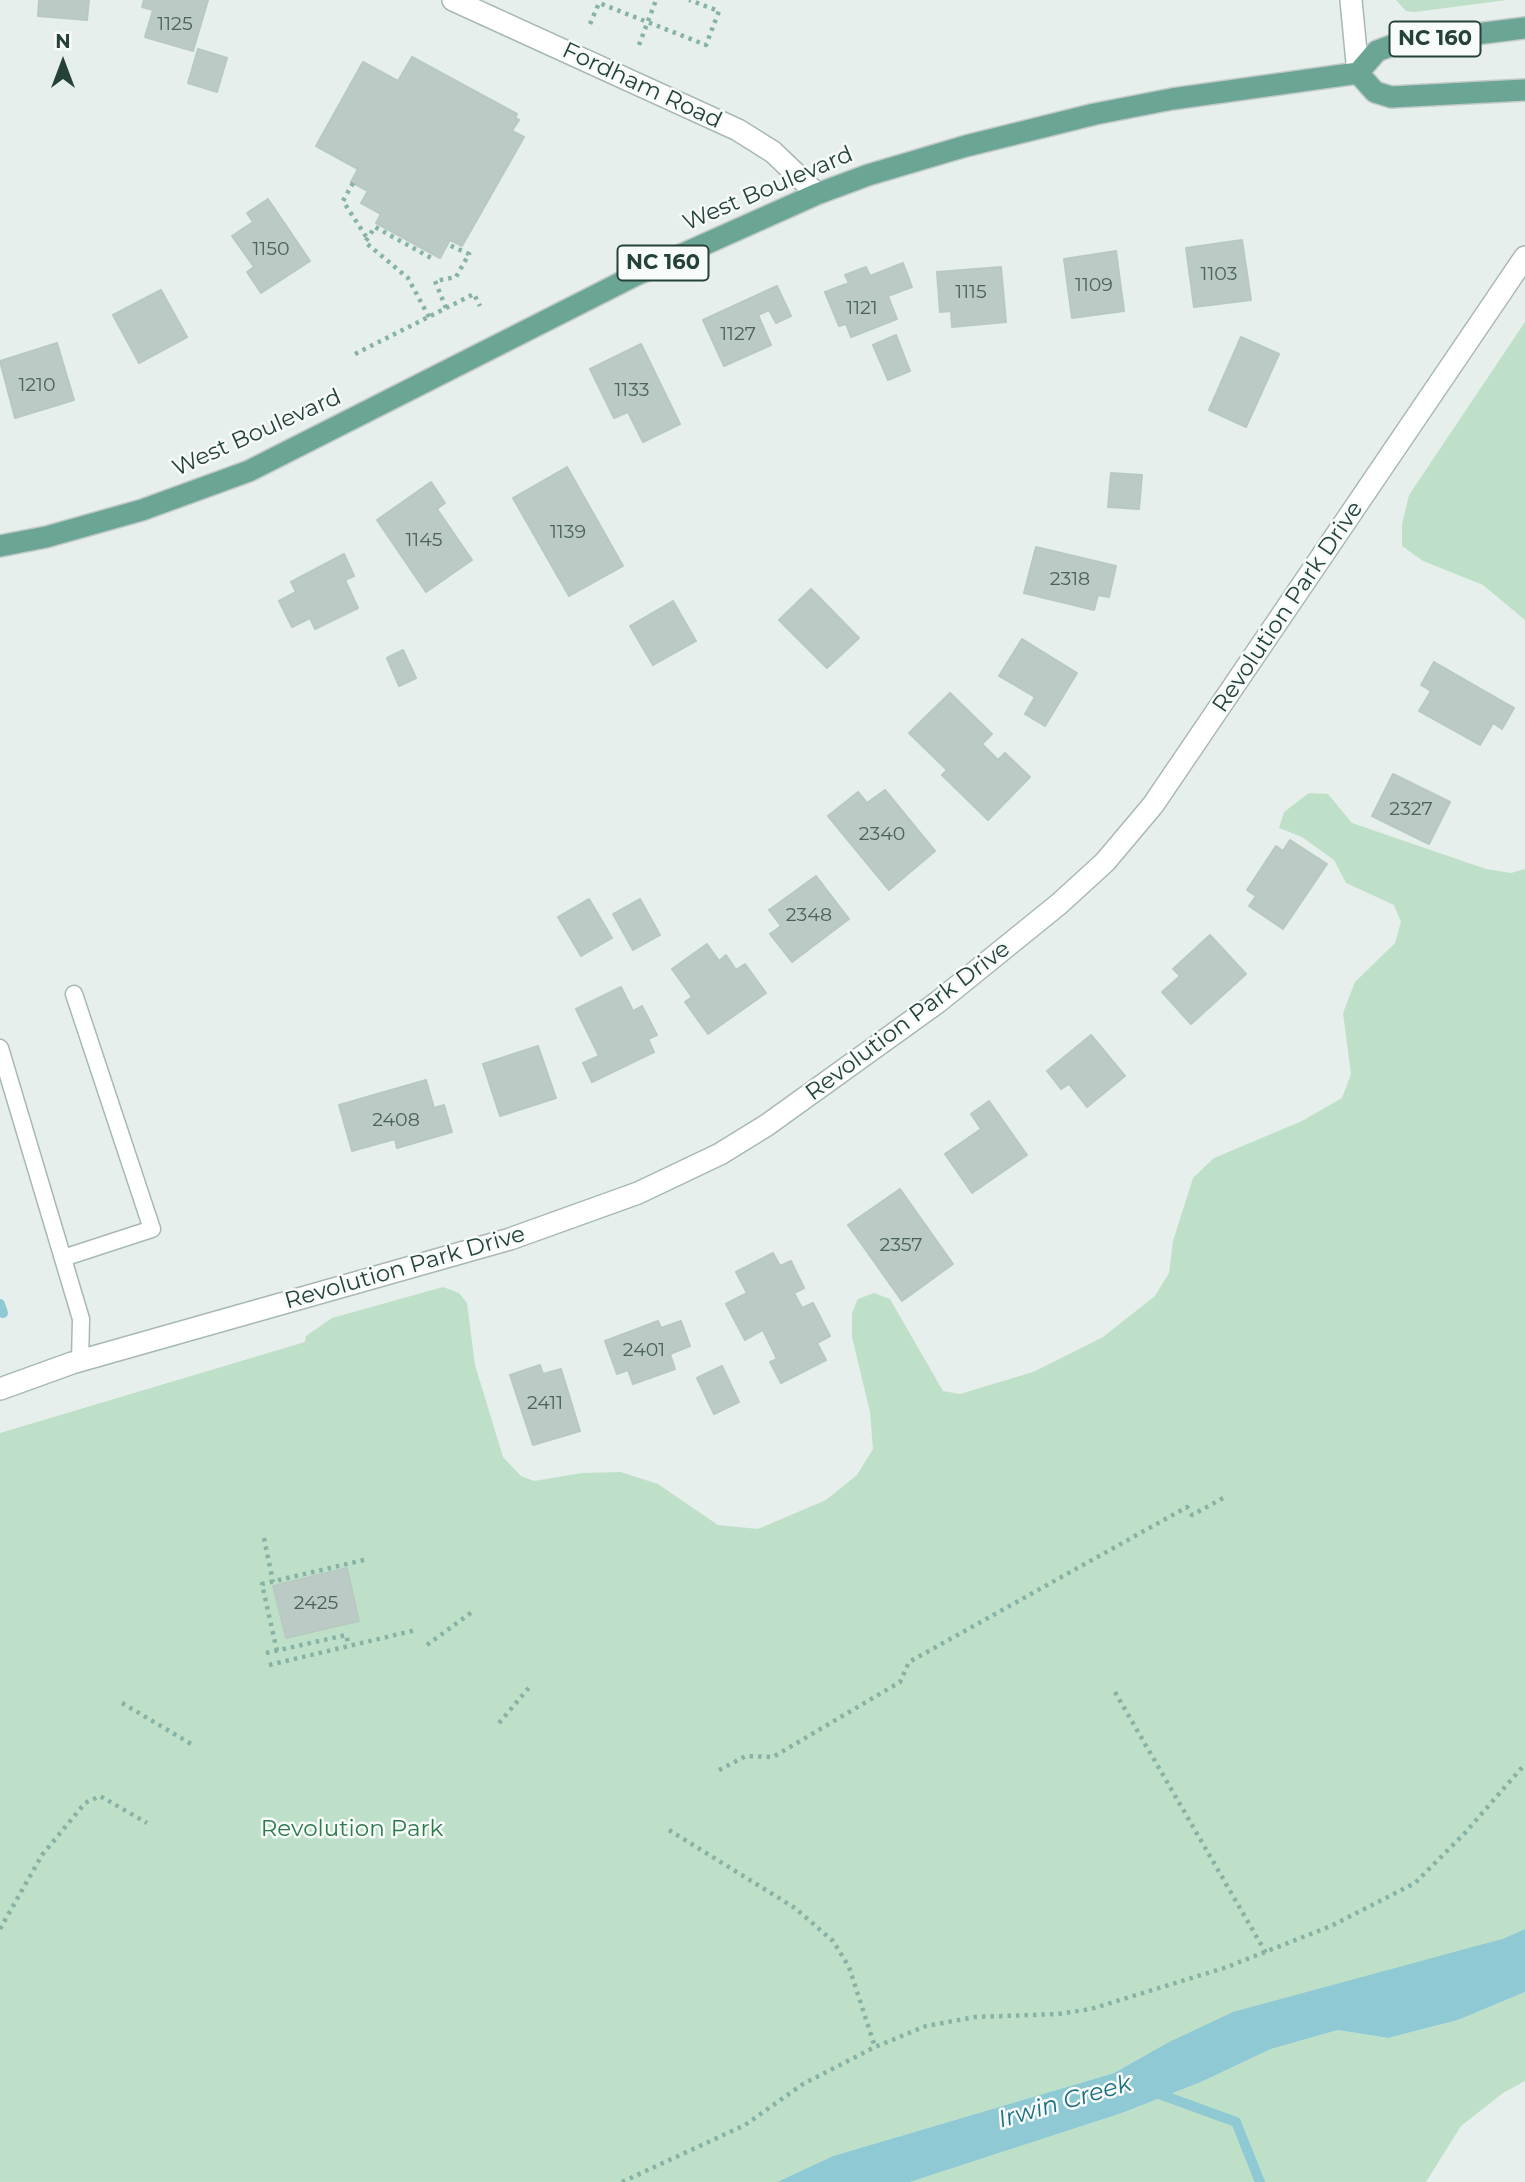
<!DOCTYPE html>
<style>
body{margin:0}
#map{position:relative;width:1525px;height:2182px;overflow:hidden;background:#e6efeb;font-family:Montserrat,sans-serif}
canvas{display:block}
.north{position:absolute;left:28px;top:28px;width:70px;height:70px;-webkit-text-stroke:5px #f7fbf9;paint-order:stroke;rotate:0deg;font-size:19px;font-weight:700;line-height:28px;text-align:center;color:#24423a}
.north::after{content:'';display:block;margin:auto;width:24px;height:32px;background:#24423a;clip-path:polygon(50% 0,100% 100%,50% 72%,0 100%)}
</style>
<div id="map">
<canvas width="1525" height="2182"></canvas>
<div class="north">N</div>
</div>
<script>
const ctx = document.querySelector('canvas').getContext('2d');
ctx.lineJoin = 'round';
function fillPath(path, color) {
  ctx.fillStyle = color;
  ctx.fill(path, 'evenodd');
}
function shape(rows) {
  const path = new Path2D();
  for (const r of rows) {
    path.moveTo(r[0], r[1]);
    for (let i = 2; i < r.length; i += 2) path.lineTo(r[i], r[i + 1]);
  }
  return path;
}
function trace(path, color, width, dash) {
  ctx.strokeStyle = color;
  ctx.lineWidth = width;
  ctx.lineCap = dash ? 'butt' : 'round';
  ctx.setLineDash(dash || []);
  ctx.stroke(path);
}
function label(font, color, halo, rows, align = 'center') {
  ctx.font = font + ' Montserrat,sans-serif';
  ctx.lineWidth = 5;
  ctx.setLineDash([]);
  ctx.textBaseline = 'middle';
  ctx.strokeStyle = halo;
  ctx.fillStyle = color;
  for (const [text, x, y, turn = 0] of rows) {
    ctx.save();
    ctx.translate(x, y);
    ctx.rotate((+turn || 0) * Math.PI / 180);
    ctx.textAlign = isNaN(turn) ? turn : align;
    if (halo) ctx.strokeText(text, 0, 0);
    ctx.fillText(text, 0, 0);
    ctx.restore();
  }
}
const green = shape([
 [1396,0,1507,0,1415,12,1406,11],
 [1525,322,1525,620,1483,585,1423,561,1402,546,1402,524,1409,495],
 [1309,793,1328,794,1352,823,1486,869,1511,873,1525,869,1525,1929,1502,1939,1167,2043,1114,2073,833,2156,777,2182,0,2182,0,1433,305,1342,306,1336,332,1318,443,1287,459,1293,467,1303,475,1365,503,1457,521,1476,534,1481,582,1473,621,1472,658,1484,718,1525,758,1529,826,1500,857,1475,873,1449,870,1412,852,1337,852,1313,858,1299,874,1293,890,1299,943,1391,960,1394,1033,1372,1103,1337,1155,1296,1169,1273,1173,1241,1193,1178,1214,1158,1302,1121,1342,1098,1351,1074,1343,1013,1355,982,1395,943,1401,922,1394,905,1346,883,1334,860,1302,837,1279,828,1284,812],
 [1525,1992,1525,2081,1503,2093,1461,2126,1426,2182,910,2182,1122,2113,1201,2082,1271,2049,1338,2030,1388,2038,1458,2020]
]);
const water = shape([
 [1525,1929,1525,1992,1458,2020,1388,2038,1338,2030,1271,2049,1201,2082,1122,2113,910,2182,777,2182,833,2156,1114,2073,1167,2043,1233,2012,1502,1939]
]);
const stream = shape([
 [0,1304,3,1313],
 [1151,2091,1236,2122,1260,2182]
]);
const building = shape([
 [39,0,89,0,87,20,38,16,39,0],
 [144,0,208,0,193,51,145,37,153,10,142,7,144,0],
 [198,49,227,58,217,92,188,83,198,49],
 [412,57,517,114,515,118,519,120,512,131,524,137,462,246,450,240,440,258,376,223,381,214,361,203,368,191,351,182,358,169,316,146,363,62,398,81,412,57],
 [268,199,310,261,261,293,247,272,254,267,232,236,253,222,247,213,268,199],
 [1242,240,1251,300,1194,307,1186,248,1242,240],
 [1116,251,1124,311,1072,318,1064,259,1116,251],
 [903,263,912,287,888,296,897,319,851,337,846,324,839,326,825,292,849,283,845,275,866,267,870,276,903,263],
 [1001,267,1006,322,952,327,951,311,940,312,937,272,1001,267],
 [777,286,791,316,776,323,769,310,758,315,771,345,724,366,703,320,777,286],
 [161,290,187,337,139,363,113,315,161,290],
 [896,335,910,371,888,380,873,345,896,335],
 [1241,337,1279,354,1246,427,1209,410,1241,337],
 [57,343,74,400,15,418,0,361,57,343],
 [641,344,680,424,643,442,628,412,614,418,590,369,641,344],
 [567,467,623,566,569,596,513,498,567,467],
 [1111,473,1142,475,1139,509,1108,507,1111,473],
 [431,482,445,503,437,509,472,560,426,592,377,520,431,482],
 [1036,547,1116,566,1109,597,1098,595,1094,610,1024,593,1036,547],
 [344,554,354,576,345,580,358,608,315,629,310,618,292,627,279,601,296,592,291,582,344,554],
 [811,589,859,638,827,668,779,620,811,589],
 [673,601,696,641,653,665,630,626,673,601],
 [1022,639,1077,673,1045,726,1025,714,1035,697,999,676,1022,639],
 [403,650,416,678,399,686,387,658,403,650],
 [1434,662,1514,708,1502,729,1493,723,1480,745,1419,711,1431,691,1421,685,1434,662],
 [950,693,992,734,982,744,998,760,1005,753,1030,777,988,820,942,775,947,770,909,733,950,693],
 [1393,774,1450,802,1429,844,1372,816,1393,774],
 [885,790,935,851,889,890,828,816,858,792,867,803,885,790],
 [1290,840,1327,864,1283,929,1249,906,1256,896,1247,890,1276,846,1283,851,1290,840],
 [816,876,849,919,792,962,770,934,781,926,769,910,816,876],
 [589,899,612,938,581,956,558,917,589,899],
 [640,899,660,935,633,950,613,914,640,899],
 [1210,935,1246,974,1191,1024,1162,992,1180,976,1173,969,1210,935],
 [707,944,719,961,726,955,736,970,745,964,766,993,708,1034,685,1002,692,997,672,969,707,944],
 [621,987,633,1011,642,1006,657,1035,648,1039,654,1052,592,1082,583,1063,599,1056,576,1009,621,987],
 [1091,1035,1125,1076,1087,1107,1069,1084,1061,1089,1047,1071,1091,1035],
 [538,1046,556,1098,500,1116,483,1064,538,1046],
 [426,1080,434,1108,444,1105,452,1132,397,1148,395,1139,352,1151,339,1105,426,1080],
 [989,1101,1027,1155,972,1193,945,1154,981,1129,971,1114,989,1101],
 [900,1189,953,1264,902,1301,848,1225,900,1189],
 [773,1253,780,1266,791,1261,804,1288,794,1293,802,1308,813,1303,830,1336,817,1343,826,1360,781,1383,770,1362,777,1359,763,1330,745,1340,726,1304,747,1293,736,1272,773,1253],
 [658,1321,661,1328,681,1321,690,1346,670,1354,675,1369,633,1384,628,1370,617,1374,605,1341,658,1321],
 [540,1365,543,1374,561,1369,580,1431,533,1445,510,1375,540,1365],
 [722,1366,739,1402,714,1414,697,1378,722,1366],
 [347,1568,359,1621,286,1638,273,1586,347,1568]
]);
const path = shape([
 [590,24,599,3,706,45,719,11,689,0],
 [639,45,656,0],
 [353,183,343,201,367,238],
 [446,308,435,281,456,277,469,254,447,244],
 [429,317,408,278,365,242,375,227,433,259],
 [355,354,474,294,480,306],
 [264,1538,273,1582],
 [427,1645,472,1612],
 [277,1651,262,1584,368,1559],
 [266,1653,346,1635,349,1646],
 [269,1665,416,1630],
 [1115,1692,1266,1953],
 [122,1703,193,1745],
 [499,1723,532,1684],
 [719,1770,746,1756,773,1757,900,1682,909,1662,1187,1507,1192,1515,1225,1497],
 [669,1830,795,1908,833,1941,849,1967,875,2047],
 [0,1929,42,1855,85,1803,100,1796,147,1823],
 [622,2182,745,2125,803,2084,875,2047,926,2026,975,2017,1058,2014,1091,2009,1227,1967,1331,1926,1415,1883,1464,1834,1525,1764]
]);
const service = shape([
 [0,1048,81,1319,80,1361],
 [63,1258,152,1229,74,994]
]);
const minor = shape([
 [453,0,738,130,773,152,817,194],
 [1351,0,1358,73]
]);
const tertiary = shape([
 [0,1389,72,1363,510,1239,638,1193,720,1154,767,1125,938,1002,1059,904,1105,862,1153,805,1525,257]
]);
const primary = shape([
 [1358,73,1375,92,1391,97,1525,90],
 [0,546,46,537,142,510,249,471,636,275,817,194,868,175,966,146,1095,114,1172,99,1358,73,1377,51,1396,44,1525,28]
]);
const numberNames = [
 ["1125",175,24],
 ["1150",271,249],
 ["1103",1219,274],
 ["1109",1094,285],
 ["1115",971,292],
 ["1121",862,308],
 ["1127",738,334],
 ["1210",37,385],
 ["1133",632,390],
 ["1139",568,532],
 ["1145",424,540],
 ["2318",1070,579],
 ["2327",1411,809],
 ["2340",882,834],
 ["2348",809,915],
 ["2408",396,1120],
 ["2357",901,1245],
 ["2401",644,1350],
 ["2411",545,1403],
 ["2425",316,1603]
];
const shields = [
 [1435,39,91],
 [663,263,91]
];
const shieldNames = [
 ["NC 160",1435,39],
 ["NC 160",663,263]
];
const streetNames = [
 ["Fordham Road",642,86,25],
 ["West Boulevard",768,189,-23],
 ["West Boulevard",257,433,-24],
 ["Revolution Park Drive",1288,607,-56],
 ["Revolution Park Drive",908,1021,-37],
 ["Revolution Park Drive",405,1268,-16]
];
const parkNames = [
 ["Revolution Park",352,1829]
];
const waterNames = [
 ["Irwin Creek",1065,2102,-16]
];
fillPath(green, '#bfe0c8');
fillPath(water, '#8ec9d4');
trace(stream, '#8ec9d4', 10);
fillPath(building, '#bbcac4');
trace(building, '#b8c9c2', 2);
trace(service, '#a8b8b2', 19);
trace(minor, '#a8b8b2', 24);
trace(tertiary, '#a8b8b2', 24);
trace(primary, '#c2cac8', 24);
trace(path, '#86b3a5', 4.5, [3.5, 5]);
trace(service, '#fff', 16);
trace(minor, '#fff', 21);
trace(tertiary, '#fff', 21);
trace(primary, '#6aa596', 21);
label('19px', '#4a645c', null, numberNames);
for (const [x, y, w] of shields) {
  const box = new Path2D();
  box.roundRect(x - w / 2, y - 17.5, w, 35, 5);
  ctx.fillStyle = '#f7fbf9';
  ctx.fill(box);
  trace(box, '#24423a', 2);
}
label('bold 21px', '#24423a', null, shieldNames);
label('23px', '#24423a', '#f7fbf9', streetNames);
label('23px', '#2d7a4b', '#f7fbf9', parkNames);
label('italic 24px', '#1c6f80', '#f7fbf9', waterNames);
</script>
